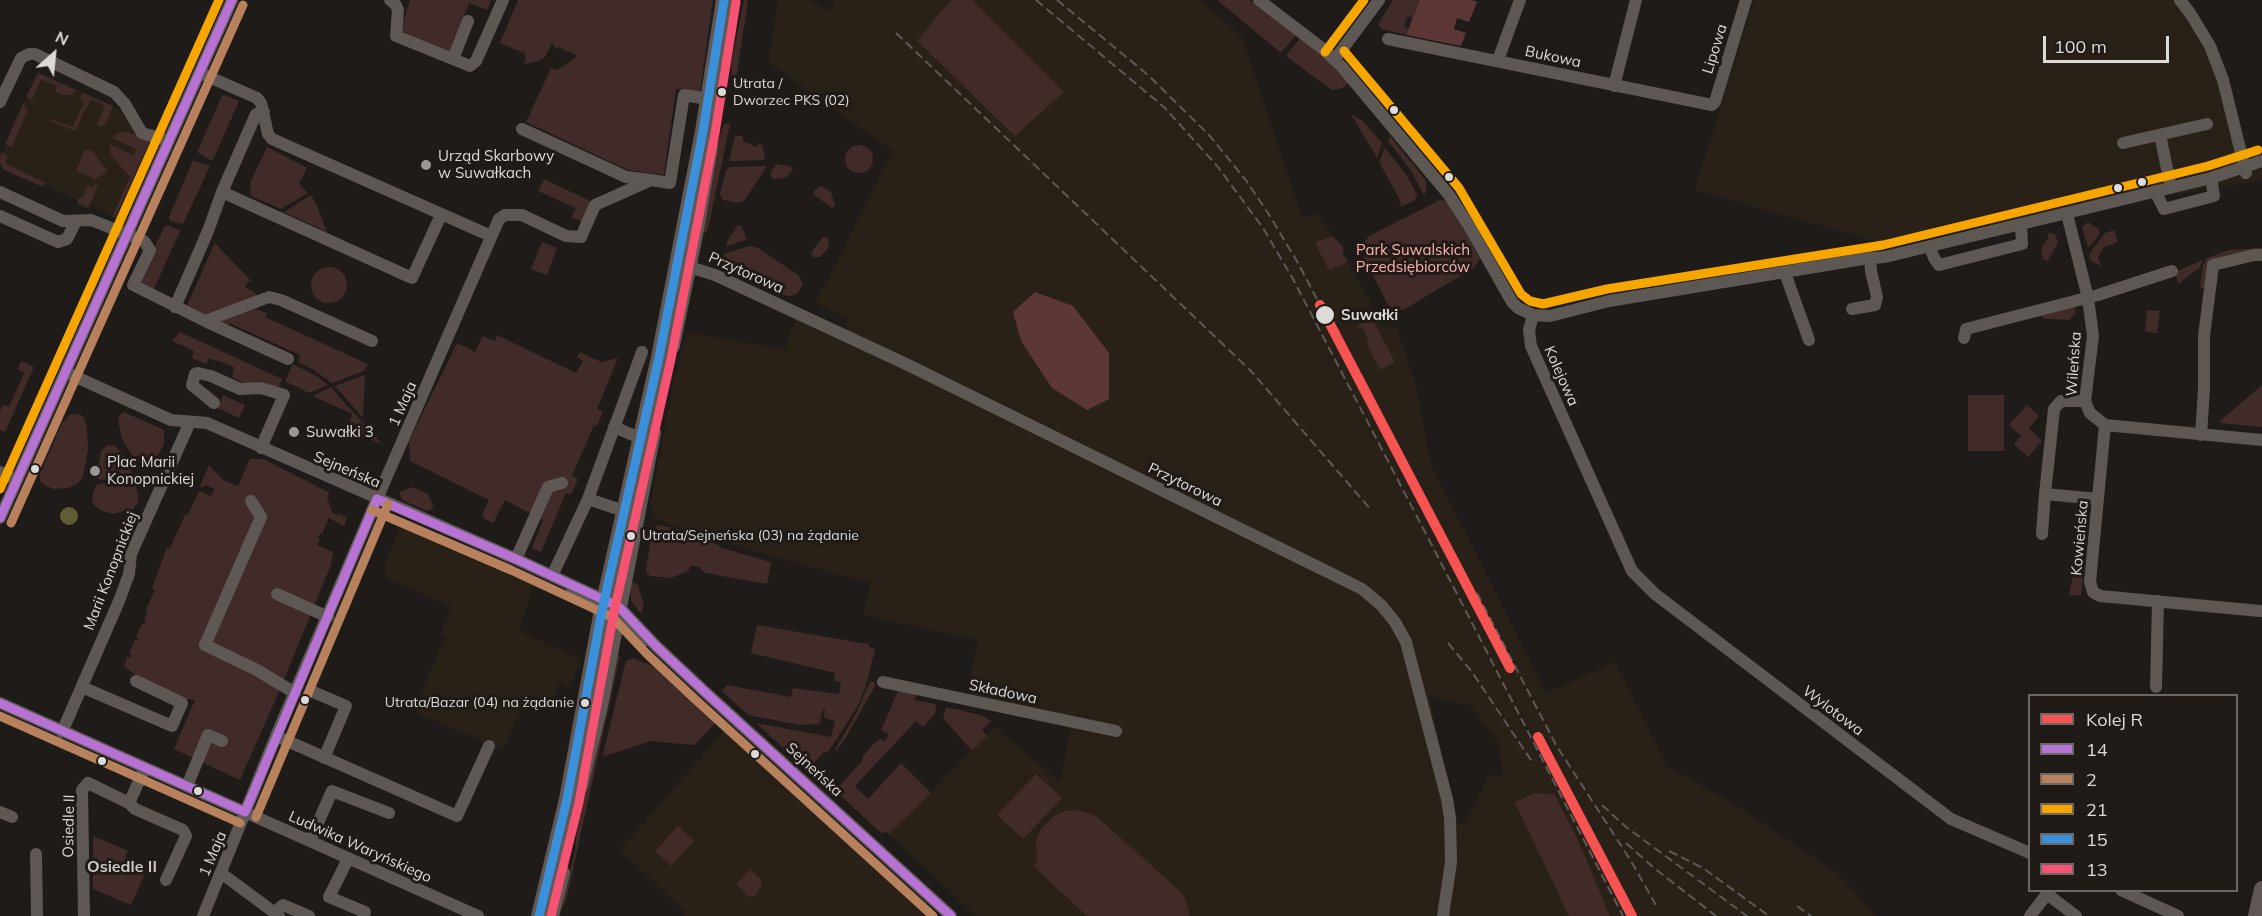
<!DOCTYPE html>
<meta charset="utf-8">
<style>
body{margin:0}
#map{position:relative;width:2262px;height:916px;overflow:hidden;background:#1e1b19;font-family:Mulish,sans-serif}
canvas{display:block}
.legend{position:absolute;left:2028px;top:694px;width:210px;height:198px;box-sizing:border-box;background:#201b17;border:2px solid #6c6764;margin:0;padding:8px 10px;list-style:none;font-size:18px;color:#dddad7}
.legend li{display:flex;align-items:center;gap:12px;height:30px}
.legend b{width:30px;border:2px solid #6c6764}
.north{position:absolute;left:24px;top:24px;width:60px;height:60px;-webkit-text-stroke:4px #201b17;paint-order:stroke;rotate:27deg;font-size:16px;font-weight:700;line-height:24px;text-align:center;color:#dddad7}
.north::after{content:'';display:block;margin:auto;width:21px;height:27px;background:#dddad7;clip-path:polygon(50% 0,100% 100%,50% 72%,0 100%)}
.scale{position:absolute;left:2043px;top:36px;width:126px;height:27px;box-sizing:border-box;border:3px solid #dddad7;border-top:0;padding-left:8px;font-size:18px;line-height:21px;white-space:nowrap;color:#dddad7;-webkit-text-stroke:4px #201b17;paint-order:stroke}
</style>
<div id="map">
<canvas width="2262" height="916"></canvas>
<ul class="legend">
<li><b style="height:8px;background:#f65353"></b>Kolej R</li>
<li><b style="height:8px;background:#b673d3"></b>14</li>
<li><b style="height:8px;background:#b6815c"></b>2</li>
<li><b style="height:8px;background:#f7a600"></b>21</li>
<li><b style="height:8px;background:#3a90db"></b>15</li>
<li><b style="height:8px;background:#f65372"></b>13</li>
</ul>
<div class="north">N</div>
<div class="scale">100 m</div>
</div>
<script>
const ctx = document.querySelector('canvas').getContext('2d');
ctx.lineJoin = 'round';
function fillPath(path, color) {
  ctx.fillStyle = color;
  ctx.fill(path, 'evenodd');
}
function shape(rows) {
  const path = new Path2D();
  for (const r of rows) {
    if (r.length === 3) {
      path.moveTo(r[0] + r[2], r[1]);
      path.arc(r[0], r[1], r[2], 0, 2 * Math.PI);
      continue;
    }
    path.moveTo(r[0], r[1]);
    for (let i = 2; i < r.length; i += 2) path.lineTo(r[i], r[i + 1]);
  }
  return path;
}
function trace(path, color, width, dash) {
  ctx.strokeStyle = color;
  ctx.lineWidth = width;
  ctx.lineCap = dash ? 'butt' : 'round';
  ctx.setLineDash(dash || []);
  ctx.stroke(path);
}
function label(font, color, halo, rows, align = 'center') {
  ctx.font = font + ' Mulish,sans-serif';
  ctx.lineWidth = 6;
  ctx.setLineDash([]);
  ctx.textBaseline = 'middle';
  ctx.strokeStyle = halo;
  ctx.fillStyle = color;
  for (const [text, x, y, turn = 0] of rows) {
    ctx.save();
    ctx.translate(x, y);
    ctx.rotate((+turn || 0) * Math.PI / 180);
    ctx.textAlign = isNaN(turn) ? turn : align;
    if (halo) ctx.strokeText(text, 0, 0);
    ctx.fillText(text, 0, 0);
    ctx.restore();
  }
}
const built = shape([
 [778,0,809,0,828,11,836,0,1200,0,1242,37,1303,219,1318,212,1347,259,1383,327,1396,326,1417,390,1431,465,1546,693,1615,662,1667,766,1734,804,1837,873,1876,916,976,916,889,834,995,727,1060,782,1072,719,966,696,978,640,863,615,870,583,746,549,653,518,651,501,672,389,686,332,785,349,796,318,843,340,848,319,815,303,893,151,768,62],
 [1429,696,1471,706,1498,742,1503,777,1490,774,1465,823,1458,824],
 [1754,0,2175,0,2185,14,2216,71,2238,154,2262,146,2262,180,1882,243,1695,190],
 [40,73,121,110,150,141,116,218,0,164,0,159],
 [406,526,535,581,519,631,581,660,569,687,560,683,549,707,524,704,503,749,418,714,415,708,445,638,440,634,452,607,386,578,384,567,395,539,399,529],
 [724,731,789,791,931,916,683,916,686,912,620,850]
]);
const green = shape([
 [410,0,491,0,487,10,469,3,450,52,400,31],
 [518,0,713,0,700,92,676,89,664,175,628,170,526,122,551,68,557,70,575,58,576,55,558,47,556,49,552,43,545,57,539,61,524,64,526,58,524,53,500,43],
 [744,0,748,0,736,80,732,78,731,64],
 [951,0,972,0,1064,92,1015,136,917,41],
 [1217,0,1250,0,1296,35,1281,53],
 [1393,0,1420,0,1413,18,1408,16,1404,26,1408,28,1406,35,1382,29,1378,24],
 [1300,38,1322,55,1349,83,1342,88,1332,90,1287,57,1287,54],
 [38,73,76,90,75,91,70,95,63,95,55,91,57,86,41,79,32,100,26,97],
 [83,93,113,106,106,124,100,127,97,125,105,105,91,99,86,110,84,110,76,131,50,121,51,119,73,127,84,102,80,100],
 [225,95,239,101,213,160,210,160,197,152,222,96],
 [24,102,26,103,24,108,28,109,12,147,5,144],
 [1351,114,1363,121,1382,143,1377,158],
 [727,123,730,124,708,229,705,233,703,232,717,144,724,124],
 [126,132,149,139,149,143,115,218,112,217,130,177,111,155,109,144,134,155,136,149,112,138,118,133],
 [735,136,743,136,743,141,756,147,759,143,763,146,765,160,729,161],
 [1390,136,1425,179,1427,187,1424,196,1412,172,1388,141],
 [155,144,157,149,128,213,125,210],
 [859,159,14],
 [267,147,307,168,299,184,308,193,281,209,251,196,250,183],
 [90,148,108,171,94,180,91,177,76,171,85,150,89,151],
 [1385,148,1405,173,1417,194,1415,200,1401,207,1399,198,1379,162],
 [1,152,8,156,5,163,45,183,43,187,4,170,0,163],
 [193,160,210,166,183,224,170,221,169,217],
 [776,164,790,166,793,170,786,178,773,179,770,174],
 [767,166,744,201,737,203,723,200,720,194,726,170,730,167],
 [544,179,592,202,583,222,572,217,576,208,538,191],
 [95,182,98,186,88,208,77,203,79,198,82,198,88,185,93,187],
 [821,186,831,192,835,205,832,208,814,195,814,191],
 [311,195,317,206,327,232,284,212],
 [1440,200,1447,201,1452,208,1480,259,1472,269,1403,310,1394,310,1388,305,1364,257,1363,244,1369,236],
 [2088,222,2098,229,2100,234,2088,248,2082,227],
 [168,225,180,231,153,291,141,285,140,280,164,227],
 [741,225,747,239,728,246,726,243,737,226],
 [2114,230,2118,242,2104,247,2098,257,2101,266,2091,261,2089,254,2099,241,2105,233],
 [2048,233,2055,234,2058,242,2048,261,2043,259,2041,249,2048,238],
 [1332,236,1343,246,1343,254,1348,262,1329,270,1316,245,1316,242],
 [823,237,828,238,829,247,820,257,813,257,811,253],
 [542,242,557,248,547,275,531,269],
 [215,243,252,282,248,281,245,287,254,292,257,296,251,307,267,313,265,317,368,364,364,371,332,383,314,370,298,362,300,355,229,323,226,329,188,310,188,303],
 [750,246,758,248,798,275,803,283,798,293,791,296,782,295,748,274,721,261,721,258,726,253],
 [2262,248,2262,255,2220,262,2206,289,2200,287,2203,265,2207,258,2229,250],
 [2203,260,2200,267,2178,284,2175,272],
 [329,285,18],
 [2074,304,2076,313,2069,320,2046,319,2037,314],
 [2147,310,2160,311,2157,333,2145,332],
 [1372,319,1395,362,1380,370,1366,342,1369,340,1362,327,1358,328,1357,326],
 [180,332,282,379,278,388,259,381,247,385,232,377,234,367,216,360,212,367,215,361,209,358,206,364,192,358,194,351,172,341],
 [497,335,576,373,583,361,577,357,580,352,601,362,618,358,597,409,603,412,597,426,594,425,572,476,578,479,571,495,566,493,541,552,532,548,543,520,505,500,493,523,483,518,483,512,489,500,410,461,409,441,457,343,475,352,483,336,495,341],
 [21,361,34,367,5,432,0,430,0,411,3,405,9,407,24,373,18,369],
 [293,364,318,377,328,385,309,393,285,381],
 [365,375,363,418,335,386],
 [2262,385,2262,427,2220,423,2220,421],
 [331,387,343,401,382,444,352,432,355,426,349,423,352,414,313,396],
 [223,395,245,405,239,418,218,408],
 [1968,395,2004,395,2004,451,1968,451],
 [2027,405,2039,416,2029,428,2042,441,2028,457,2014,444,2021,436,2009,425],
 [124,412,164,430,164,444,150,469,145,469,140,464,141,457,139,455,136,457,132,455,122,439,118,420,119,416],
 [77,414,83,416,87,427,88,449,83,477,77,484,68,488,54,489,44,485,40,481,40,474,62,423,69,415],
 [108,445,115,446,121,452,130,466,132,475,101,480,96,478,101,451],
 [250,459,263,459,330,493,327,497,332,512,337,515,338,513,347,518,344,526,329,518,322,534,320,534,318,537,320,538,317,545,333,552,331,565,278,694,240,780,174,749,195,700,187,699,142,680,124,666,127,657,130,658,131,655,129,654,135,640,137,641,138,638,136,637,142,624,144,624,146,621,144,620,147,613,146,609,155,590,152,588,167,547,170,548,185,515,188,515,199,491,211,496,214,489,206,485,202,488,200,486,209,465,223,480,238,486],
 [131,478,135,480,138,496,138,502,133,509,112,514,100,510,93,504,92,497,96,485],
 [412,487,428,494,434,508,427,511,402,500,399,492],
 [657,525,688,531,705,537,722,548,767,561,771,563,767,584,705,573,699,567,691,566,688,571,671,578,650,576,646,571,652,530],
 [2076,560,2085,561,2081,596,2069,595],
 [630,581,638,585,644,605,641,614,631,601],
 [757,625,868,644,869,647,875,649,866,686,857,707,836,740,827,753,824,752,814,763,816,765,812,768,802,765,756,723,831,737,835,721,824,718,825,708,823,710,819,724,800,725,748,715,722,691,727,685,791,697,793,688,839,694,841,682,834,681,835,673,751,653],
 [615,653,620,656,566,901,561,909,575,850,577,826],
 [633,658,667,672,720,718,694,745,651,741,605,756,603,754,626,661],
 [870,681,874,682,875,686,845,739,837,750,834,751,857,712],
 [899,689,916,693,915,700,936,704,935,714,923,727,916,721,855,786,868,799,901,763,931,793,889,834,885,831,882,834,837,792,837,789,862,761,863,756,874,743,881,739,884,741,889,735,881,730],
 [946,707,981,715,991,721,982,730,987,736,972,751,943,718],
 [1036,774,1062,798,1023,839,997,815],
 [1534,793,1554,794,1577,838,1610,916,1569,916,1515,803],
 [1078,810,1095,815,1181,892,1185,899,1190,916,1087,916,1033,866,1037,861,1036,840,1041,829,1054,816,1065,811],
 [678,826,694,841,671,866,655,851],
 [93,836,128,851,125,857,148,867,131,905,93,889],
 [750,870,760,878,762,884,755,896,749,897,736,884]
]);
const forest = shape([
 [1420,0,1471,0,1477,2,1469,22,1457,18,1454,29,1466,33,1461,46,1406,35],
 [1035,292,1073,306,1109,353,1109,399,1087,410,1052,388,1021,341,1013,312]
]);
const water = shape([
 [69,516,9]
]);
const minor = shape([
 [390,0,396,5,398,10,396,36,470,66,476,61,503,0],
 [1259,0,1323,49,1342,67,1449,195,1469,226,1512,302,1518,308,1533,315,1550,316,1609,301,1863,259,1885,257,2211,178,2262,161],
 [2180,0,2190,13,2210,46,2223,80,2246,173],
 [1388,39,1712,105,1715,102,1746,0],
 [453,59,468,21],
 [1335,59,1379,0],
 [1498,60,1520,0],
 [200,73,257,98,261,103,268,134,272,139,491,236],
 [1614,86,1636,0],
 [0,102,21,58,29,54,35,54,114,92,125,104,142,133,169,141],
 [264,112,256,114,222,192,412,278,441,215],
 [522,129,626,177,651,180],
 [2160,135,2171,188],
 [2123,143,2207,124],
 [2155,191,2164,209,2214,196,2211,178],
 [0,192,63,221,91,220,144,241,150,250,133,285,205,321,269,297,281,300,372,341],
 [2067,214,2088,298,2093,336,2085,401,2090,413,2105,425,2262,440],
 [0,216,58,242,67,239,76,221],
 [1930,247,1934,258,1939,265,2022,244,2021,224],
 [683,265,715,275,906,364,1328,572,1362,589,1381,605,1395,622,1406,642,1447,799,1450,818,1451,862,1443,916],
 [1785,273,1809,340],
 [175,307,208,231,222,192],
 [1852,309,1875,305,1877,297,1871,271,1870,258],
 [1533,315,1529,330,1531,346,1632,571,1655,594,1951,819,2030,853],
 [205,321,288,359],
 [1964,338,1966,329,2098,295,2172,271],
 [65,372,171,420,207,423,516,559,619,607,656,646,704,691,951,916],
 [214,403,192,385,195,374,198,373,211,376,240,389,261,388,284,395,261,448],
 [2105,425,2090,582,2093,592,2100,596,2260,611],
 [614,427,640,438],
 [2201,435,2204,389,2204,336,2213,265,2254,255,2262,255],
 [0,472,17,480],
 [2045,494,2054,409,2061,401,2085,401],
 [588,499,624,511],
 [251,501,261,517,205,645,257,670,295,693],
 [0,518,232,0],
 [2042,534,2045,494,2098,499],
 [516,559,548,487,562,483],
 [552,576,588,499,642,352],
 [572,591,645,640],
 [277,594,328,617],
 [883,682,1116,731],
 [82,687,172,726,182,703,136,681],
 [2156,687,2158,601],
 [311,691,346,706,324,758],
 [0,703,478,916],
 [62,732,119,601,129,574,131,554,190,422],
 [276,736,457,816,489,746],
 [187,786,208,735,222,741],
 [129,803,145,768],
 [0,812,12,817],
 [310,841,332,791,389,813],
 [36,854,37,916],
 [348,859,329,897,365,912,363,916],
 [221,873,279,916],
 [2121,890,2178,916],
 [2047,894,2076,916],
 [274,913,283,905,309,916],
 [84,916,82,790,88,783,129,803,135,809,183,830,186,836,166,880],
 [203,916,276,736,377,499,499,219,505,215,522,215,566,236,581,237,595,205,651,180,670,183,684,95,708,99],
 [2030,916,2050,890]
]);
const major = shape([
 [672,346,695,235,710,147],
 [580,786,600,705,653,433],
 [539,916,567,799,602,610,659,357,703,131,724,0],
 [551,916,562,873],
 [2256,916,2262,889]
]);
const rail = shape([
 [1036,0,1165,108,1218,167,1263,228,1293,279,1425,532,1623,916],
 [1057,0,1148,75,1209,135,1245,179,1268,213,1298,263,1320,305],
 [896,33,1251,371,1372,511],
 [1477,593,1556,745,1631,861,1657,907],
 [1448,643,1472,672,1533,763],
 [1602,805,1626,827,1747,916],
 [1626,843,1654,868,1716,916],
 [1669,851,1703,868,1769,916],
 [1797,906,1811,916]
]);
const bus1 = shape([
 [377,499,516,559,619,607,656,646,704,691,951,916],
 [0,518,232,0],
 [0,703,245,812],
 [245,812,377,499]
]);
const bus2 = shape([
 [372,510,511,570,612,617,648,655,696,700,933,916],
 [11,523,243,5],
 [0,716,240,823],
 [256,817,388,504]
]);
const bus3 = shape([
 [1344,51,1459,188,1521,294,1530,301,1543,304,1607,289,1883,245,2208,166,2258,150],
 [1325,52,1364,0],
 [0,489,219,0]
]);
const bus4 = shape([
 [539,916,567,799,602,610,659,357,703,131,724,0]
]);
const bus5 = shape([
 [551,916,579,802,614,612,671,359,715,133,736,2]
]);
const rail1 = shape([
 [1320,305,1510,668],
 [1538,737,1632,916]
]);
const markers = [
 [722,92,5,"#dddad7"],
 [1394,110,5,"#dddad7"],
 [426,165,6,"#9a9794"],
 [1449,177,5,"#dddad7"],
 [2142,182,5,"#dddad7"],
 [2118,188,5,"#dddad7"],
 [1325,315,10,"#dddad7"],
 [294,432,6,"#9a9794"],
 [35,469,5,"#dddad7"],
 [95,471,6,"#9a9794"],
 [631,536,5,"#dddad7"],
 [305,700,5,"#dddad7"],
 [585,703,5,"#dddad7"],
 [755,754,5,"#dddad7"],
 [102,761,5,"#dddad7"],
 [198,791,5,"#dddad7"]
];
const busNames = [
 ["Utrata /",733,84],
 ["Dworzec PKS (02)",733,101],
 ["Utrata/Sejneńska (03) na żądanie",642,536],
 ["Utrata/Bazar (04) na żądanie",574,703,"right"]
];
const streetNames = [
 ["Lipowa",1715,49,-73],
 ["Bukowa",1553,57,12],
 ["Przytorowa",746,273,24],
 ["Wileńska",2074,364,-86],
 ["Kolejowa",1561,376,66],
 ["1 Maja",403,404,-66],
 ["Sejneńska",347,470,23],
 ["Przytorowa",1185,485,26],
 ["Kowieńska",2080,538,-85],
 ["Marii Konopnickiej",111,571,-69],
 ["Składowa",1003,692,12],
 ["Wylotowa",1833,711,37],
 ["Sejneńska",814,770,43],
 ["Osiedle II",69,826,-89],
 ["Ludwika Waryńskiego",360,847,24],
 ["1 Maja",213,854,-67]
];
const poiNames = [
 ["Urząd Skarbowy",438,156],
 ["w Suwałkach",438,173],
 ["Suwałki 3",306,432],
 ["Plac Marii",107,462],
 ["Konopnickiej",107,479]
];
const parkNames = [
 ["Park Suwalskich",1413,250],
 ["Przedsiębiorców",1413,267]
];
const stopNames = [
 ["Suwałki",1341,315]
];
const neighbourhoodNames = [
 ["Osiedle II",122,867]
];
fillPath(built, '#292018');
fillPath(green, '#412b29');
fillPath(forest, '#5c3736');
fillPath(water, '#605d36');
trace(minor, '#5e5855', 12);
trace(major, '#5f5855', 16);
trace(rail, '#5e5957', 2, [9, 4.5]);
trace(bus1, '#b673d3', 9);
trace(bus2, '#b6815c', 9);
trace(bus3, '#f7a600', 9);
trace(bus4, '#3a90db', 9);
trace(bus5, '#f65372', 9);
trace(rail1, '#f65353', 10);
for (const [x, y, r, color] of markers) {
  const dot = new Path2D();
  dot.arc(x, y, r, 0, 2 * Math.PI);
  ctx.fillStyle = color;
  ctx.fill(dot);
  trace(dot, '#201b17', 2);
}
label('14px', '#dddad7', '#201b17', busNames, 'left');
label('15px', '#dddad7', '#201b17', streetNames);
label('15px', '#dddad7', '#201b17', poiNames, 'left');
label('15px', '#feb0ae', '#201b17', parkNames);
label('bold 15px', '#dddad7', '#201b17', stopNames, 'left');
label('bold 16px', '#cdc7c1', '#201b17', neighbourhoodNames);
</script>
